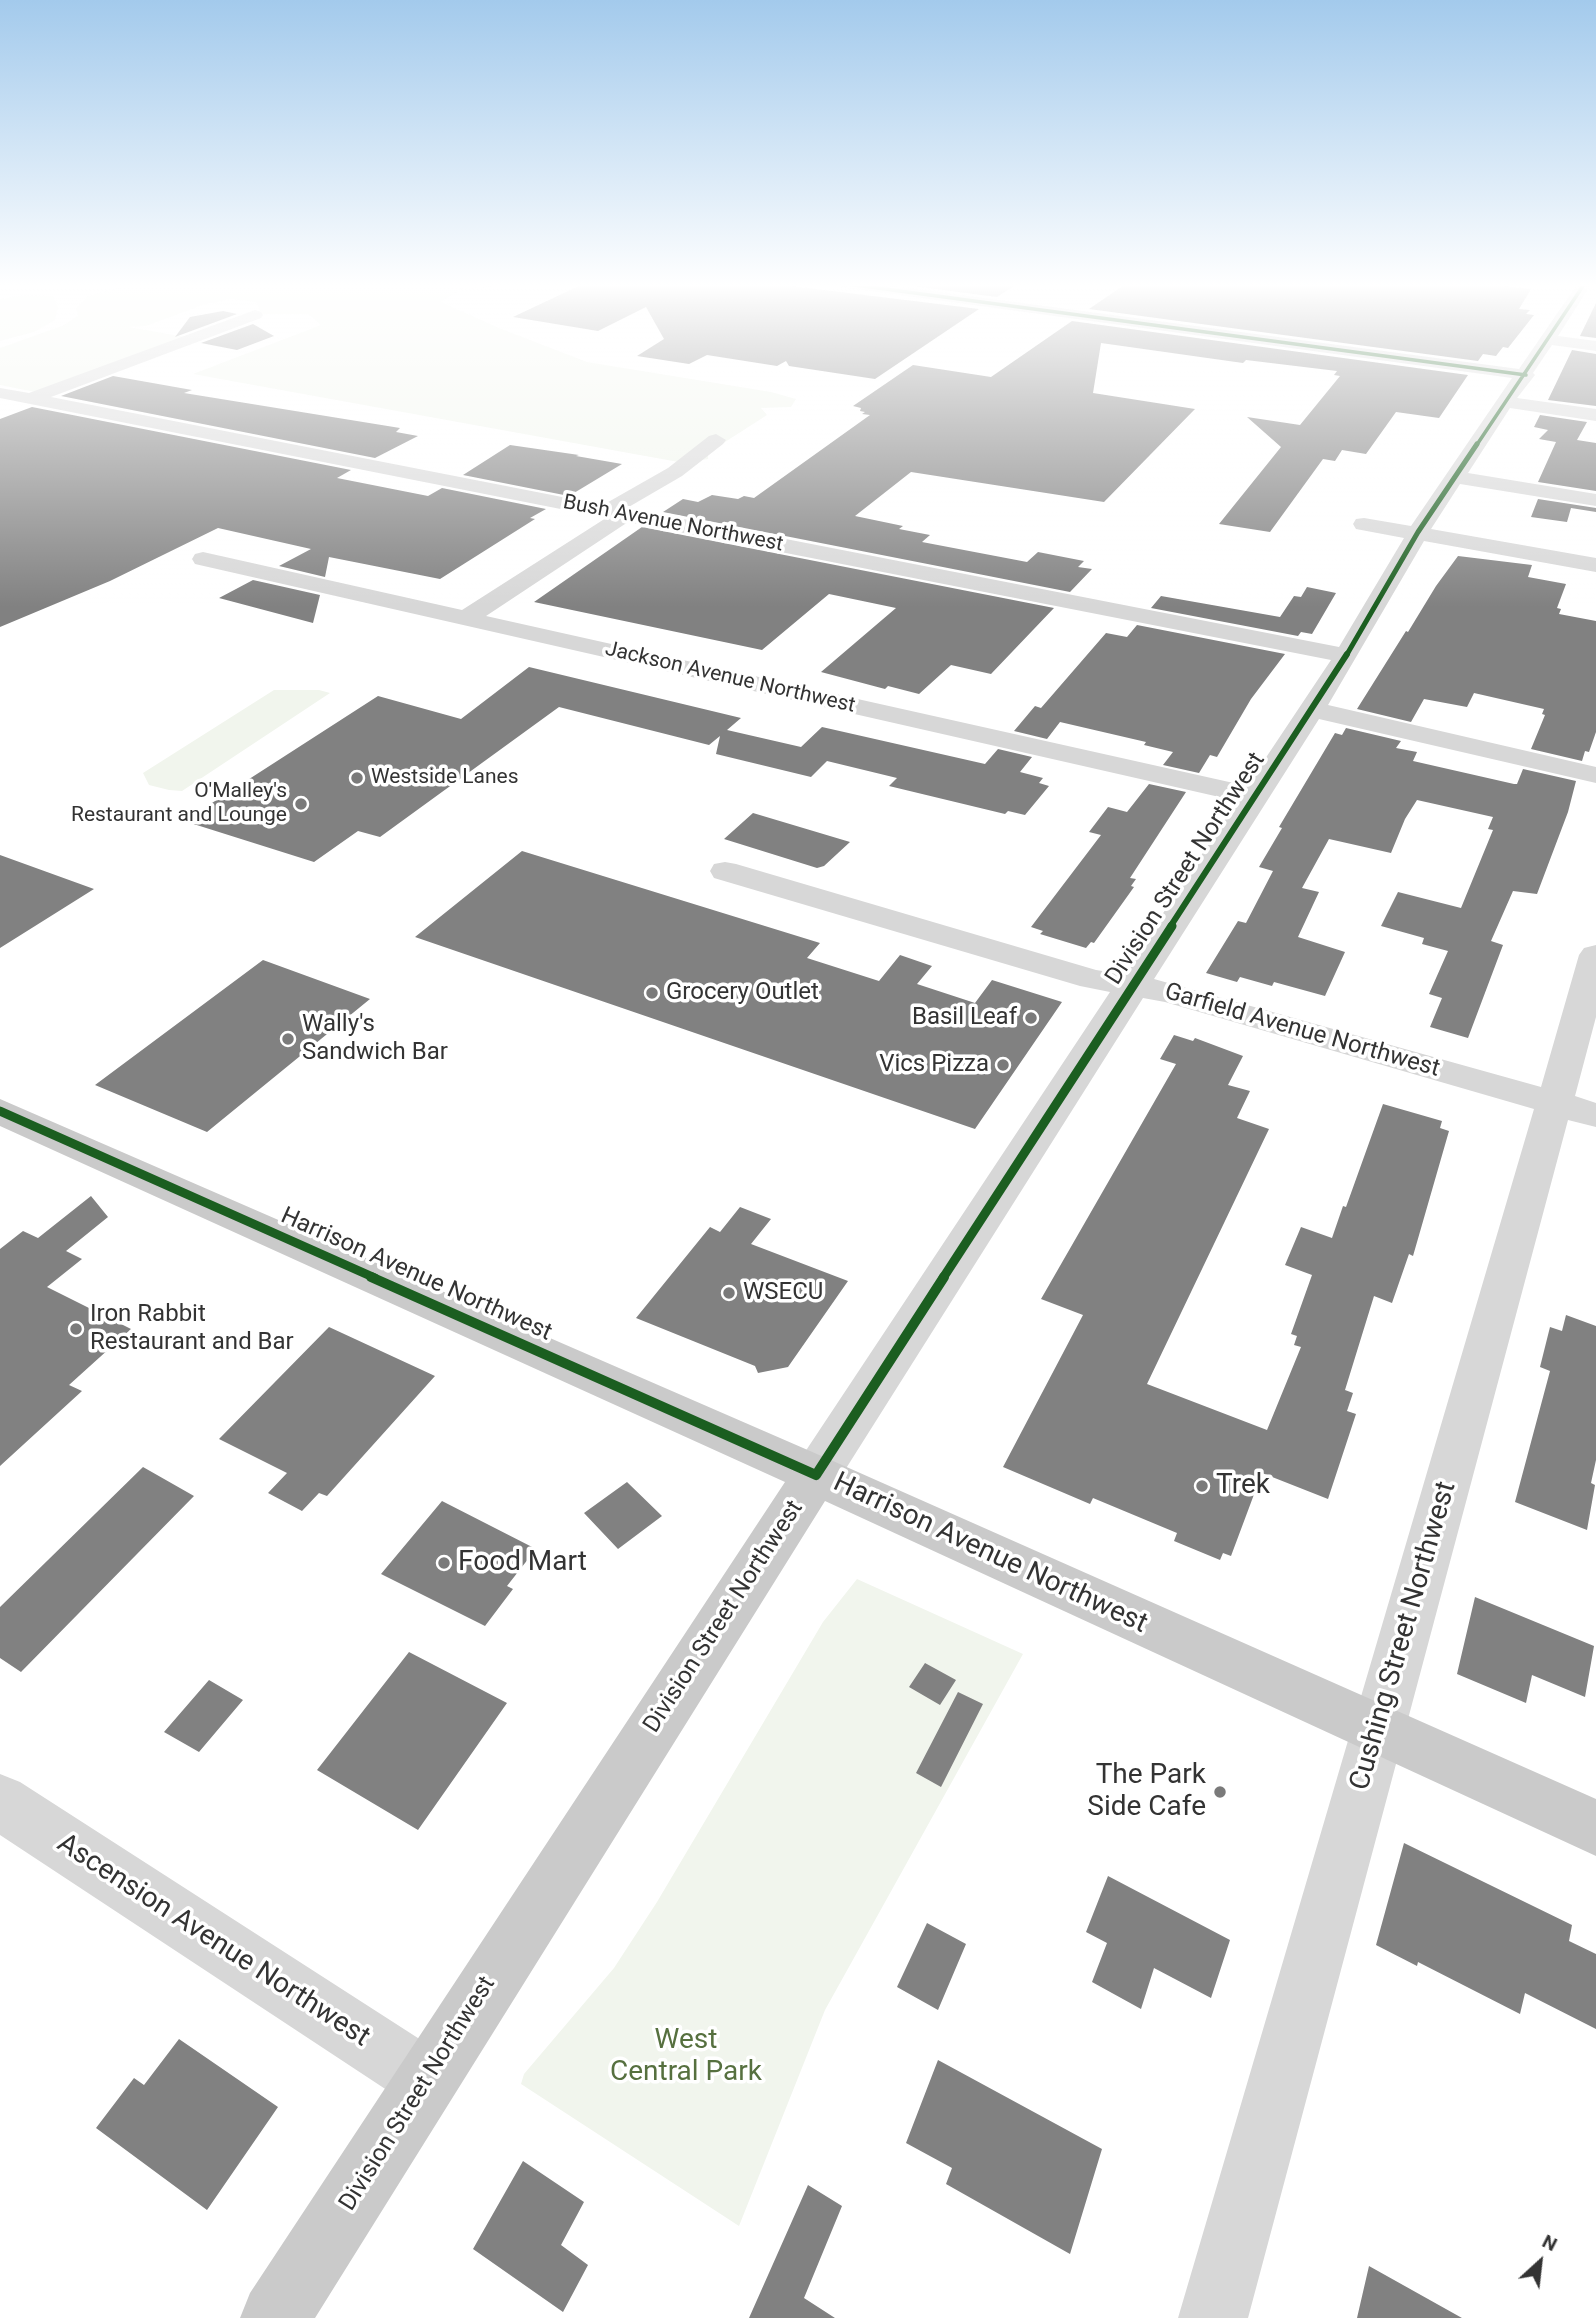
<!DOCTYPE html>
<style>
body{margin:0}
#map{position:relative;width:1596px;height:2318px;overflow:hidden;background:#fff;font-family:Roboto,sans-serif}
canvas{display:block}
.north{position:absolute;left:1505px;top:2227px;width:70px;height:70px;-webkit-text-stroke:5px #fff;paint-order:stroke;rotate:27deg;font-size:19px;font-weight:700;line-height:28px;text-align:center;color:#333}
.north::after{content:'';display:block;margin:auto;width:24px;height:32px;background:#333;clip-path:polygon(50% 0,100% 100%,50% 72%,0 100%)}
</style>
<div id="map">
<canvas width="1596" height="2318"></canvas>
<div class="north">N</div>
</div>
<script>
const ctx = document.querySelector('canvas').getContext('2d');
ctx.lineJoin = 'round';
function fillPath(path, color) {
  ctx.fillStyle = color;
  ctx.fill(path, 'evenodd');
}
function shape(rows) {
  const path = new Path2D();
  for (const r of rows) {
    path.moveTo(r[0], r[1]);
    for (let i = 2; i < r.length; i += 2) path.lineTo(r[i], r[i + 1]);
  }
  return path;
}
function trace(path, color, width, dash) {
  ctx.strokeStyle = color;
  ctx.lineWidth = width;
  ctx.lineCap = dash ? 'butt' : 'round';
  ctx.setLineDash(dash || []);
  ctx.stroke(path);
}
function label(font, color, halo, rows, align = 'center') {
  ctx.font = font + ' Roboto,sans-serif';
  ctx.lineWidth = 7;
  ctx.setLineDash([]);
  ctx.textBaseline = 'middle';
  ctx.strokeStyle = halo;
  ctx.fillStyle = color;
  for (const [text, x, y, turn = 0] of rows) {
    ctx.save();
    ctx.translate(x, y);
    ctx.rotate((+turn || 0) * Math.PI / 180);
    ctx.textAlign = isNaN(turn) ? turn : align;
    if (halo) ctx.strokeText(text, 0, 0);
    ctx.fillText(text, 0, 0);
    ctx.restore();
  }
}
const green = shape([
 [141,283,507,283,511,285,461,289,441,302,499,328,587,362,771,392,796,399,791,407,761,408,767,415,708,453,708,459,684,463,193,374,321,325,308,314,262,314,256,302,231,299,203,305,146,326,129,327,185,337,35,392,0,385,0,348,62,326,78,316,76,308,88,296],
 [24,295,53,296,58,307,55,320,34,332,0,341,0,299],
 [274,690,319,690,330,693,182,791,169,790,149,785,143,773],
 [857,1579,1023,1654,825,2010,739,2226,521,2084,524,2074,614,1968,657,1902,823,1622]
]);
const building = shape([
 [585,283,767,283,979,309,875,379,789,366,786,361,777,366,707,355,689,364,637,356,664,339,646,307,598,331,513,317],
 [890,283,1018,283,997,297],
 [1127,283,1478,283,1531,289,1519,309,1530,310,1526,314,1534,315,1508,348,1503,347,1496,356,1483,354,1478,361,1089,309],
 [1596,303,1596,338,1580,336],
 [223,311,237,314,175,337,190,317],
 [1072,321,1468,375,1439,418,1396,412,1366,454,1342,450,1335,461,1323,459,1270,532,1219,524,1281,447,1247,417,1300,425,1340,376,1334,375,1337,371,1246,360,1243,363,1101,343,1093,393,1195,409,1104,502,911,472,855,516,903,526,899,529,930,535,922,542,1027,562,1038,552,1084,561,1078,567,1092,569,1070,592,663,512,683,499,698,502,712,495,738,499,744,496,754,498,870,415,862,414,865,412,860,411,861,408,853,406,913,365,991,377],
 [253,324,274,336,237,350,201,343],
 [1572,350,1596,354,1596,406,1548,400],
 [113,376,192,390,184,393,400,428,396,432,418,436,375,458,61,396],
 [32,407,351,470,337,478,428,496,442,488,546,509,530,518,535,519,440,579,329,557,325,577,279,566,311,549,218,528,110,581,0,627,0,419],
 [1540,415,1587,422,1577,440,1596,443,1596,491,1538,482,1556,442,1539,439,1548,430,1534,427],
 [510,445,579,455,576,456,622,464,569,496,463,475],
 [1538,499,1596,508,1596,512,1571,508,1567,522,1531,517],
 [642,527,1054,608,991,674,951,665,919,694,888,686,885,689,821,672,896,608,829,594,762,650,534,602],
 [1458,556,1532,565,1528,577,1566,584,1557,608,1561,609,1559,614,1596,621,1596,732,1589,752,1585,751,1582,761,1531,749,1545,715,1542,714,1544,709,1474,693,1467,707,1424,699,1411,722,1357,709,1406,631,1408,632,1436,586],
 [253,580,320,595,313,623,219,598],
 [1307,587,1336,593,1312,634,1301,632,1298,636,1151,608,1161,596,1280,617,1294,596,1301,597],
 [1137,625,1285,654,1251,699,1217,757,1210,755,1199,773,1163,765,1173,752,1144,745,1146,742,1060,722,1047,739,1014,731,1035,706,1041,708,1106,633,1127,637],
 [529,667,741,718,727,730,801,747,822,727,985,764,998,749,1032,757,1020,772,1043,778,1039,783,1049,786,1025,815,1008,811,1005,814,889,786,897,778,827,761,811,777,716,754,720,736,709,745,559,707,380,837,358,831,314,862,184,821,378,696,461,719],
 [1346,728,1401,741,1396,748,1417,752,1413,761,1514,784,1517,784,1523,769,1576,781,1568,812,1537,894,1513,891,1491,941,1503,945,1468,1038,1430,1027,1442,998,1429,994,1448,951,1422,944,1424,938,1381,926,1398,892,1461,908,1493,830,1488,829,1493,817,1417,800,1405,819,1391,853,1329,839,1302,888,1319,892,1298,937,1345,952,1325,996,1274,982,1272,986,1240,977,1237,982,1206,973,1238,921,1246,923,1273,871,1259,867,1282,828,1279,827,1335,733,1342,735],
 [1149,784,1186,792,1130,878,1136,879,1131,886,1134,887,1094,943,1091,942,1086,948,1040,934,1043,931,1031,927,1101,835,1089,832,1108,807,1127,812],
 [753,813,850,842,824,866,817,868,724,839],
 [522,851,820,943,807,958,879,981,900,955,932,966,917,984,975,1003,992,980,1062,1002,975,1129,415,937],
 [0,855,94,889,0,948],
 [263,960,370,999,207,1132,95,1085],
 [1174,1035,1193,1041,1195,1038,1243,1056,1228,1085,1250,1091,1237,1118,1269,1129,1147,1384,1267,1430,1301,1347,1294,1345,1297,1336,1291,1334,1312,1275,1285,1265,1301,1227,1332,1238,1343,1206,1346,1207,1383,1104,1442,1121,1440,1128,1449,1131,1413,1256,1409,1254,1392,1303,1374,1296,1345,1390,1353,1393,1347,1411,1356,1414,1328,1499,1262,1473,1231,1556,1223,1553,1220,1560,1174,1541,1177,1533,1093,1498,1090,1504,1003,1467,1083,1315,1041,1299,1176,1064,1160,1059],
 [91,1196,108,1217,66,1251,82,1259,47,1287,131,1329,69,1385,82,1391,0,1466,0,1249,23,1231,38,1238],
 [740,1207,771,1219,751,1244,848,1281,788,1367,758,1373,755,1366,636,1318,710,1227,720,1232],
 [1566,1315,1596,1326,1596,1460,1591,1483,1595,1485,1587,1530,1515,1502,1550,1371,1540,1367,1550,1327,1562,1331],
 [329,1327,435,1376,327,1496,319,1493,302,1511,268,1493,287,1473,219,1439],
 [143,1467,194,1496,21,1672,0,1658,0,1607],
 [627,1482,662,1516,618,1549,584,1513],
 [442,1501,536,1549,507,1586,513,1589,485,1626,381,1574],
 [1475,1597,1594,1646,1585,1697,1532,1675,1526,1703,1457,1674],
 [409,1652,507,1703,418,1830,317,1770],
 [925,1663,956,1680,940,1705,909,1687],
 [209,1680,243,1700,199,1752,164,1732],
 [958,1692,983,1704,941,1787,916,1773],
 [1404,1843,1572,1925,1569,1941,1596,1954,1596,2029,1525,1993,1520,2014,1418,1962,1417,1966,1376,1945],
 [1108,1876,1230,1940,1211,1998,1154,1968,1141,2009,1092,1982,1107,1943,1086,1932],
 [927,1923,966,1944,938,2010,897,1987],
 [179,2039,278,2107,207,2210,96,2128,134,2078,144,2085],
 [938,2060,1102,2149,1070,2254,946,2184,952,2168,906,2143],
 [523,2161,584,2202,561,2245,588,2265,563,2312,473,2249],
 [808,2185,842,2206,804,2298,835,2318,749,2318],
 [1369,2266,1462,2318,1357,2318]
]);
const minor = shape([
 [833,283,872,283,1519,369,1578,283,1592,283,1558,336,1596,341,1596,351,1552,345,1533,373,1535,375,1517,398,1596,409,1596,421,1510,408,1468,473,1596,494,1596,506,1460,484,1431,529,1596,558,1596,572,1424,541,1328,705,1596,767,1596,783,1319,719,1154,979,1541,1087,1579,955,1584,948,1596,945,1596,1017,1575,1096,1596,1103,1596,1127,1568,1120,1248,2318,1178,2318,1534,1109,1165,1002,1143,998,833,1489,816,1495,799,1489,792,1475,799,1461,1110,992,1080,986,714,878,710,871,714,864,725,862,736,864,1096,970,1123,974,1237,801,195,564,192,559,195,554,203,552,462,610,606,518,0,398,0,388,29,393,255,310,261,312,263,315,261,318,51,397,603,505,668,468,709,436,716,434,726,440,723,444,682,476,627,508,1339,647,1404,538,1356,529,1353,524,1356,519,1364,518,1411,526,1512,378,840,287,833,283],
 [628,522,1331,660,1247,786,486,616,628,522],
 [0,1774,20,1782,449,2058,459,2080,449,2102,427,2112,405,2102,0,1835,0,1774]
]);
const major = shape([
 [0,1099,833,1461,1596,1799,1596,1856,825,1501,315,2318,240,2318,250,2293,785,1482,0,1126,0,1099]
]);
const cyclewayFar4 = shape([
 [840,283,1526,375],
 [1476,446,1585,283]
]);
const cyclewayFar3 = shape([
 [1346,656,1418,532,1477,444]
]);
const cyclewayFar2 = shape([
 [1170,927,1347,654]
]);
const cyclewayFar1 = shape([
 [0,1111,375,1278],
 [943,1278,1172,926]
]);
const cycleway = shape([
 [371,1277,816,1475,944,1277]
]);
const markers = [
 [357,778,7,"#7a7a7a"],
 [301,804,7,"#7a7a7a"],
 [652,993,7,"#7a7a7a"],
 [1031,1018,7,"#7a7a7a"],
 [288,1039,7,"#7a7a7a"],
 [1003,1065,7,"#7a7a7a"],
 [729,1293,7,"#7a7a7a"],
 [76,1329,7,"#7a7a7a"],
 [1202,1486,7,"#7a7a7a"],
 [444,1563,7,"#7a7a7a"],
 [1220,1792,7,"#7a7a7a"]
];
const farStreetnames = [
 ["Bush Avenue Northwest",673,524,11],
 ["Jackson Avenue Northwest",730,678,13]
];
const farPoinames = [
 ["Westside Lanes",371,778],
 ["O'Malley's",287,792,"right"],
 ["Restaurant and Lounge",287,816,"right"]
];
const streetNames = [
 ["Division Street Northwest",1186,869,-57],
 ["Garfield Avenue Northwest",1302,1031,16],
 ["Harrison Avenue Northwest",416,1275,24],
 ["Division Street Northwest",724,1617,-57],
 ["Division Street Northwest",418,2094,-58]
];
const poiNames = [
 ["Grocery Outlet",666,993],
 ["Basil Leaf",1017,1018,"right"],
 ["Wally's",302,1025],
 ["Sandwich Bar",302,1053],
 ["Vics Pizza",989,1065,"right"],
 ["WSECU",743,1293],
 ["Iron Rabbit",90,1315],
 ["Restaurant and Bar",90,1343]
];
const nearPoinames = [
 ["Trek",1216,1486],
 ["Food Mart",458,1563],
 ["The Park",1206,1776,"right"],
 ["Side Cafe",1206,1808,"right"]
];
const nearStreetnames = [
 ["Harrison Avenue Northwest",990,1554,25],
 ["Cushing Street Northwest",1404,1636,-74],
 ["Ascension Avenue Northwest",213,1941,33]
];
const nearParknames = [
 ["West",686,2041],
 ["Central Park",686,2073]
];
fillPath(green, '#f1f5ed');
fillPath(building, '#818181');
fillPath(minor, '#d7d7d7');
fillPath(major, '#cacaca');
trace(cyclewayFar4, '#1b5e20', 3.5);
trace(cyclewayFar3, '#1b5e20', 5);
trace(cyclewayFar2, '#1b5e20', 6);
trace(cyclewayFar1, '#1b5e20', 9);
trace(cycleway, '#1b5e20', 10);
const sky = ctx.createLinearGradient(0, 0, 0, 607);
sky.addColorStop(0, '#a3caec');
sky.addColorStop(0.47, '#fff');
sky.addColorStop(1, '#ffffff00');
ctx.fillStyle = sky;
ctx.fillRect(0, 0, 1596, 607);
for (const [x, y, r, color] of markers) {
  const dot = new Path2D();
  dot.arc(x, y, r, 0, 2 * Math.PI);
  ctx.fillStyle = color;
  ctx.fill(dot);
  trace(dot, '#fff', 2.5);
}
label('21px', '#333', '#fff', farStreetnames);
label('21px', '#333', '#fff', farPoinames, 'left');
label('24px', '#333', '#fff', streetNames);
label('24px', '#333', '#fff', poiNames, 'left');
label('28px', '#333', '#fff', nearPoinames, 'left');
label('28px', '#333', '#fff', nearStreetnames);
label('28px', '#56703f', '#fff', nearParknames);
</script>
